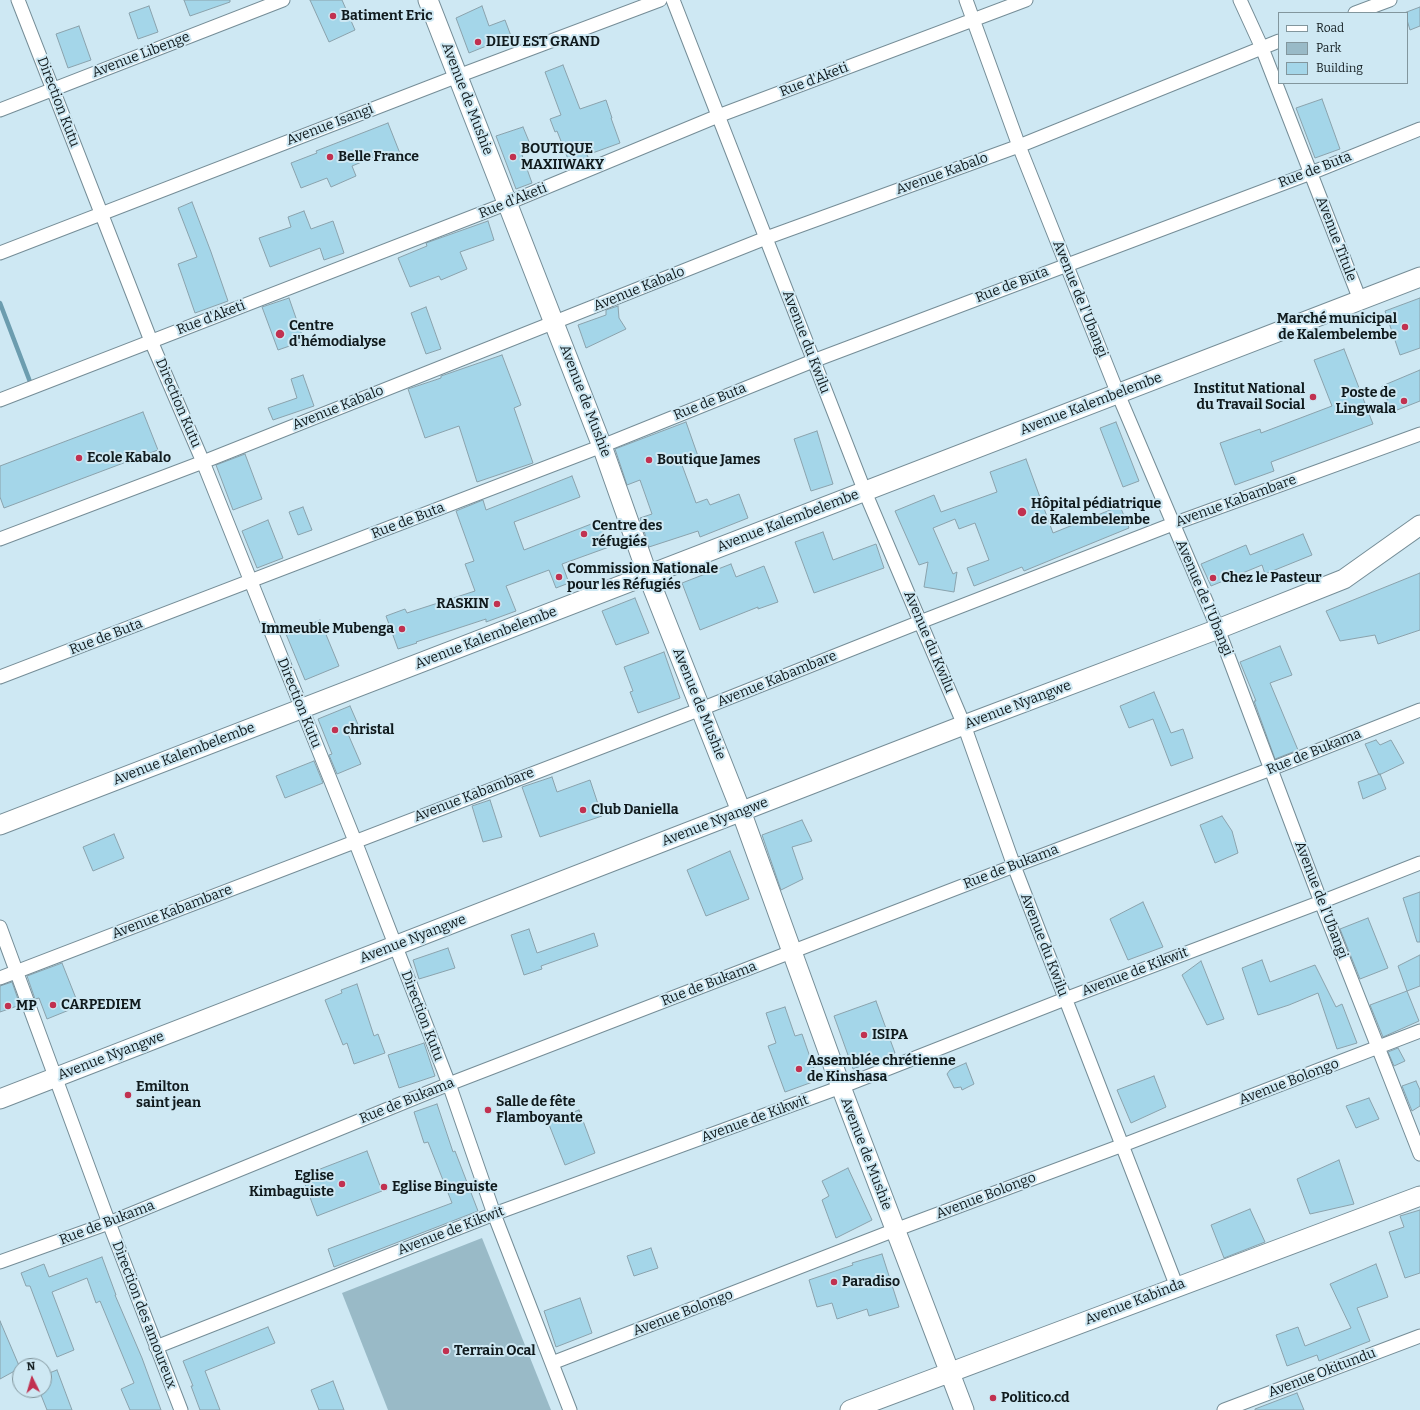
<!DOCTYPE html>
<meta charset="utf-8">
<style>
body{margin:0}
#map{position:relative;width:1420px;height:1410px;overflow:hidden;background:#cee8f3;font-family:Bitter,serif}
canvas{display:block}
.legend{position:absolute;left:1278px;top:12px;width:130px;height:72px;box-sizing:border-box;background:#cee8f3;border:1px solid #82969d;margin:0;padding:5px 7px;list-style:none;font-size:12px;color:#101a1d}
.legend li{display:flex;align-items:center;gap:8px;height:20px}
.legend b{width:20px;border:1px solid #82969d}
.north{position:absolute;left:12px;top:1358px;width:40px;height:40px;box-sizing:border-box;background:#cee8f3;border:1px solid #82969d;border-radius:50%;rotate:355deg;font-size:11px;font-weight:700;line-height:16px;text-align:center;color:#101a1d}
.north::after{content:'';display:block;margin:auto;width:14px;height:18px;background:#c13150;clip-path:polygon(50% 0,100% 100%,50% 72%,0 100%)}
</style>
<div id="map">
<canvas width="1420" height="1410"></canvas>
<ul class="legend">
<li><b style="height:5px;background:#fff"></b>Road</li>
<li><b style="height:11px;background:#99bac7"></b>Park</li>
<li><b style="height:11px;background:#a4d6e9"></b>Building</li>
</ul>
<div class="north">N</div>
</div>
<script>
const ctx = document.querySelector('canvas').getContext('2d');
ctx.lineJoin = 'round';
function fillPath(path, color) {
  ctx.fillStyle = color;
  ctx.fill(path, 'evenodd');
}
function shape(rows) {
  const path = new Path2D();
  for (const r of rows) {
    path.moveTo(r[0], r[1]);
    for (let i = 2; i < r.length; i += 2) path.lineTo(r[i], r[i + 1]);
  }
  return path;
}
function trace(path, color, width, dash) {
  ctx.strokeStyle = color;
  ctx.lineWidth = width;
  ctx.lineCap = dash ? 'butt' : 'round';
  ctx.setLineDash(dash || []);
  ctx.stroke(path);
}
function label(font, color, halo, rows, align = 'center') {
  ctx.font = font + ' Bitter,serif';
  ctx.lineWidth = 4;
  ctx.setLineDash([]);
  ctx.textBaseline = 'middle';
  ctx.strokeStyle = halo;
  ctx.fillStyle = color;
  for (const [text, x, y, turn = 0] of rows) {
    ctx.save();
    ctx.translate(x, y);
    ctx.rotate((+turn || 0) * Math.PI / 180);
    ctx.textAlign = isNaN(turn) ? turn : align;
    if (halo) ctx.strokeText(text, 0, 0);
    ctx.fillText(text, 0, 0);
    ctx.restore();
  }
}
const green = shape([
 [482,1238,551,1410,388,1410,342,1293]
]);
const stream = shape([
 [0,303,32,387]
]);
const building = shape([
 [184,0,230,0,230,2,190,16,184,0],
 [310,0,342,0,355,30,329,42,310,0],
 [149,6,158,32,138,39,129,13,149,6],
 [482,6,489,26,505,20,511,36,469,53,456,18,482,6],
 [1420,7,1420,26,1410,30,1407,20,1407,13,1404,13,1420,7],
 [79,26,91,60,68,68,56,34,79,26],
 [563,65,580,109,606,100,612,118,611,118,620,143,587,155,588,157,570,164,557,131,555,132,550,119,561,115,545,72,563,65],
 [1322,99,1340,149,1315,158,1296,108,1322,99],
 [388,123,401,156,389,161,386,152,352,166,356,176,331,187,327,178,301,188,291,163,317,153,316,151,388,123],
 [523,127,533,151,522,155,532,183,516,189,496,136,523,127],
 [192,202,211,252,228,301,195,313,178,264,197,257,178,208,192,202],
 [304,211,311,229,333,221,344,253,324,260,320,248,270,267,259,238,291,227,288,217,304,211],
 [488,221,494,240,460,252,467,269,441,280,439,276,410,287,398,258,427,246,426,243,488,221],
 [289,298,304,341,278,350,262,307,289,298],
 [1420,298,1420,348,1400,355,1385,311,1420,298],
 [618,306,619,318,626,329,586,348,578,325,606,315,606,310,618,306],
 [426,307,441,349,426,354,411,313,426,307],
 [1344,349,1373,424,1271,462,1274,471,1235,485,1220,443,1260,429,1261,433,1332,406,1314,360,1344,349],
 [502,355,521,405,514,408,533,463,477,482,459,426,425,438,408,389,441,378,441,376,447,374,502,355],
 [1420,370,1420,401,1392,412,1382,386,1420,370],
 [303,375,314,406,273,420,268,408,297,398,291,379,303,375],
 [143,412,158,450,4,508,0,497,0,466,143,412],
 [686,422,699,459,682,465,696,503,707,499,710,505,739,494,748,518,700,537,698,531,649,547,640,518,652,514,640,480,627,485,615,449,686,422],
 [1116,422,1139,481,1123,487,1100,428,1116,422],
 [817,431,833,484,811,491,794,439,817,431],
 [245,454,262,499,233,510,216,465,245,454],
 [1026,459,1053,533,1120,506,1129,528,1024,571,1022,567,974,586,967,568,989,560,975,523,959,529,955,519,933,528,953,574,957,572,954,592,924,587,928,562,919,565,895,511,934,495,941,512,997,492,990,472,1026,459],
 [572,476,580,497,514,522,524,550,599,521,609,547,562,564,569,583,556,588,549,570,506,586,516,611,486,622,486,619,416,642,417,643,398,649,386,616,405,609,407,613,475,591,465,564,474,561,456,511,483,500,486,510,572,476],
 [303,507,312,530,298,535,289,512,303,507],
 [268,520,283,558,257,568,242,531,268,520],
 [823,532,833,560,876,544,884,568,814,593,795,542,823,532],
 [1303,534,1312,555,1265,574,1262,565,1211,586,1201,564,1246,545,1250,555,1303,534],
 [731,564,736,577,764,566,778,602,758,609,758,607,700,630,682,583,731,564],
 [1420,573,1420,630,1378,644,1375,635,1340,641,1326,611,1420,573],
 [635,598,649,633,616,645,602,611,635,598],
 [320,620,339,666,305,680,286,634,320,620],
 [1280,646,1292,675,1270,683,1298,750,1275,759,1254,701,1256,701,1240,662,1280,646],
 [664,652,680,698,638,713,630,692,633,691,624,667,664,652],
 [1154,692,1171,733,1183,729,1193,758,1171,766,1153,719,1129,728,1120,706,1154,692],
 [350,706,360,729,348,734,361,764,337,774,329,755,332,754,318,719,350,706],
 [1376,740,1380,745,1391,740,1404,763,1379,775,1365,744,1376,740],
 [314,761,323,783,285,798,276,776,314,761],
 [1380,774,1386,789,1363,799,1358,782,1380,774],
 [552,777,557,792,590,780,602,816,540,837,522,787,552,777],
 [490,800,502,837,483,842,472,806,490,800],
 [1222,816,1232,831,1238,853,1215,863,1200,825,1222,816],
 [802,820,812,841,792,847,803,879,781,890,762,835,802,820],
 [114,834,124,858,93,871,83,847,114,834],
 [730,851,749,899,706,916,687,870,730,851],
 [1420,892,1420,942,1417,942,1403,898,1420,892],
 [1143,902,1163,947,1128,960,1110,919,1143,902],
 [1368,918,1388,968,1360,979,1340,929,1368,918],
 [529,929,537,953,594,933,598,946,541,966,542,969,524,975,511,935,529,929],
 [448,948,455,968,419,979,413,960,448,948],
 [1420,955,1420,986,1407,991,1398,966,1420,955],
 [1262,960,1270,982,1315,965,1336,1007,1342,1004,1357,1043,1337,1049,1318,993,1289,1005,1258,1015,1242,968,1262,960],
 [1201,961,1224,1019,1207,1025,1182,975,1201,961],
 [62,963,79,1006,47,1019,39,998,35,999,27,976,62,963],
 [12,982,20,1005,0,1012,0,986,12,982],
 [357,984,374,1036,378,1034,385,1053,354,1064,347,1043,343,1045,325,1000,342,993,341,990,357,984],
 [1407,991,1419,1021,1383,1037,1370,1005,1407,991],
 [876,1001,895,1053,853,1069,834,1016,876,1001],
 [785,1007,795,1036,802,1034,818,1080,785,1092,768,1046,776,1043,766,1013,785,1007],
 [424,1043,435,1076,399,1088,388,1055,424,1043],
 [1398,1048,1405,1061,1394,1066,1388,1052,1398,1048],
 [966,1063,974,1084,962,1090,961,1087,954,1088,947,1074,950,1070,966,1063],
 [1154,1076,1166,1107,1131,1123,1117,1090,1154,1076],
 [1416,1081,1420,1090,1420,1106,1412,1111,1402,1086,1416,1081],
 [1369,1098,1379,1119,1356,1128,1346,1106,1369,1098],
 [437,1104,453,1152,455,1151,478,1211,334,1267,328,1249,452,1203,428,1142,424,1143,414,1112,437,1104],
 [579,1110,595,1153,565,1165,548,1122,579,1110],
 [367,1151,382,1191,317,1216,302,1176,367,1151],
 [1339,1160,1354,1204,1310,1214,1297,1179,1339,1160],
 [848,1168,872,1220,836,1238,822,1200,829,1196,822,1181,848,1168],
 [1250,1209,1265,1242,1224,1258,1211,1225,1250,1209],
 [1420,1210,1420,1273,1405,1278,1389,1232,1404,1227,1400,1216,1420,1210],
 [651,1248,658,1268,634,1276,627,1256,651,1248],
 [882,1254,899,1307,869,1316,867,1309,837,1319,832,1303,817,1307,809,1280,853,1265,852,1263,882,1254],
 [102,1257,116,1295,115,1295,142,1358,161,1410,130,1410,121,1389,134,1383,100,1301,96,1303,87,1278,52,1292,74,1350,57,1357,30,1286,26,1286,21,1273,44,1264,49,1277,102,1257],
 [1376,1264,1388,1297,1357,1308,1370,1341,1319,1361,1317,1355,1287,1366,1276,1335,1298,1327,1305,1346,1351,1328,1330,1284,1376,1264],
 [580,1298,592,1333,556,1347,544,1311,580,1298],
 [0,1321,20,1368,0,1379,0,1321],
 [268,1327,275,1343,205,1371,220,1410,200,1410,191,1386,193,1386,183,1361,268,1327],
 [57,1370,72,1410,47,1410,39,1390,44,1390,44,1375,57,1370],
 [333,1381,344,1410,319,1410,311,1390,333,1381],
 [1297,1393,1304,1410,1255,1410,1255,1409,1297,1393]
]);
const street = shape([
 [18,0,151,341,203,462,355,841,449,1084,494,1214,570,1410],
 [673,0,865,492,964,725,1014,866,1177,1287],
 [966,0,1019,146,1118,394,1218,629,1321,902,1420,1154],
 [1240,0,1262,48,1360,300],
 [1355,13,1390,0],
 [0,110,283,0],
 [0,253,458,76,660,0],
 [0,400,508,203,718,116,1026,0],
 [0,539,203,462,766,238,1019,146,1279,41],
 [0,677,602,446,813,361,1311,173,1420,129],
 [0,927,109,1223,181,1410],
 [0,978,701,709,920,622,1173,524,1420,434],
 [0,1262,109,1223,449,1084,1014,866,1271,769,1420,710],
 [156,1347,494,1214,841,1087,1065,999,1321,902,1420,863],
 [552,1363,895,1230,1123,1145,1420,1031],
 [1224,1410,1420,1336]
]);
const secondary = shape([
 [428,0,602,446,648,576,741,811,841,1087,964,1410],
 [0,825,1420,277],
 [0,1099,964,725,1218,629,1344,579,1420,525],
 [850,1410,1420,1196]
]);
const markers = [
 [333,16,4,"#c13150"],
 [478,42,4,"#c13150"],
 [330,157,4,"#c13150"],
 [513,157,4,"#c13150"],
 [1405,327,4,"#c13150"],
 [280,334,5,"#c13150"],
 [1313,397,4,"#c13150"],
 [1404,401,4,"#c13150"],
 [79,458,4,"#c13150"],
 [649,460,4,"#c13150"],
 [1022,512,5,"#c13150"],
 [584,534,4,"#c13150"],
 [559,577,4,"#c13150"],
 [1213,578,4,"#c13150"],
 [497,604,4,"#c13150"],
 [402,629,4,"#c13150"],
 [335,730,4,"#c13150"],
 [583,810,4,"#c13150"],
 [53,1005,4,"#c13150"],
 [8,1006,4,"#c13150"],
 [864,1035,4,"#c13150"],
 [799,1069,4,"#c13150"],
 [128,1095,4,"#c13150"],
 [488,1110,4,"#c13150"],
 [342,1184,4,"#c13150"],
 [384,1187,4,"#c13150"],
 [834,1282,4,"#c13150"],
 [446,1351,4,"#c13150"],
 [993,1398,4,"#c13150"]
];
const poiNames = [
 ["Batiment Eric",341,16],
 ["DIEU EST GRAND",486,42],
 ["BOUTIQUE",521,149],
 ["MAXIIWAKY",521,165],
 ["Belle France",338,157],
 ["Marché municipal",1397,319,"right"],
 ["de Kalembelembe",1397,335,"right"],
 ["Centre",289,326],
 ["d'hémodialyse",289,342],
 ["Institut National",1305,389,"right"],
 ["du Travail Social",1305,405,"right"],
 ["Poste de",1396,393,"right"],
 ["Lingwala",1396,409,"right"],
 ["Ecole Kabalo",87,458],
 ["Boutique James",657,460],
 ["Hôpital pédiatrique",1031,504],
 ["de Kalembelembe",1031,520],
 ["Centre des",592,526],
 ["réfugiés",592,542],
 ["Commission Nationale",567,569],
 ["pour les Réfugiés",567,585],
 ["Chez le Pasteur",1221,578],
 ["RASKIN",489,604,"right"],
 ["Immeuble Mubenga",394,629,"right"],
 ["christal",343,730],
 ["Club Daniella",591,810],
 ["CARPEDIEM",61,1005],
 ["MP",16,1006],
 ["ISIPA",872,1035],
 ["Assemblée chrétienne",807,1061],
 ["de Kinshasa",807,1077],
 ["Emilton",136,1087],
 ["saint jean",136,1103],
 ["Salle de fête",496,1102],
 ["Flamboyante",496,1118],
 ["Eglise",334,1176,"right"],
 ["Kimbaguiste",334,1192,"right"],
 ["Eglise Binguiste",392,1187],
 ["Paradiso",842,1282],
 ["Terrain Ocal",454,1351],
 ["Politico.cd",1001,1398]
];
const streetNames = [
 ["Avenue Libenge",141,55,-21],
 ["Rue d'Aketi",814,80,-21],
 ["Avenue de Mushie",467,99,69],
 ["Direction Kutu",58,102,69],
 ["Avenue Isangi",330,125,-21],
 ["Rue de Buta",1315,170,-21],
 ["Avenue Kabalo",942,174,-20],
 ["Rue d'Aketi",513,201,-22],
 ["Avenue Titule",1336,239,69],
 ["Rue de Buta",1012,285,-21],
 ["Avenue Kabalo",639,289,-22],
 ["Avenue de l'Ubangi",1080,299,68],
 ["Rue d'Aketi",211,318,-21],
 ["Avenue du Kwilu",806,342,69],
 ["Avenue de Mushie",585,401,69],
 ["Rue de Buta",710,402,-22],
 ["Direction Kutu",178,403,67],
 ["Avenue Kalembelembe",1091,404,-21],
 ["Avenue Kabalo",338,408,-22],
 ["Avenue Kabambare",1236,501,-20],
 ["Rue de Buta",408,521,-21],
 ["Avenue Kalembelembe",788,521,-21],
 ["Avenue de l'Ubangi",1204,598,67],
 ["Rue de Buta",106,637,-21],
 ["Avenue Kalembelembe",486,638,-21],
 ["Avenue du Kwilu",929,642,67],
 ["Avenue Kabambare",777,679,-22],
 ["Direction Kutu",299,703,68],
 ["Avenue de Mushie",699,704,68],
 ["Avenue Nyangwe",1018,705,-21],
 ["Rue de Bukama",1314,752,-22],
 ["Avenue Kalembelembe",184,754,-21],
 ["Avenue Kabambare",474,795,-21],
 ["Avenue Nyangwe",715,822,-21],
 ["Rue de Bukama",1011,867,-21],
 ["Avenue de l'Ubangi",1321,900,69],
 ["Avenue Kabambare",172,912,-21],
 ["Avenue Nyangwe",413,939,-21],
 ["Avenue du Kwilu",1044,945,69],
 ["Avenue de Kikwit",1135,972,-21],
 ["Rue de Bukama",709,984,-21],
 ["Direction Kutu",422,1016,69],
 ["Avenue Nyangwe",111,1056,-21],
 ["Avenue Bolongo",1289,1082,-21],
 ["Rue de Bukama",407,1101,-22],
 ["Avenue de Kikwit",755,1119,-20],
 ["Avenue de Mushie",866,1154,69],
 ["Avenue Bolongo",986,1196,-21],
 ["Rue de Bukama",107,1223,-21],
 ["Avenue de Kikwit",451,1231,-21],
 ["Avenue Kabinda",1135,1302,-21],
 ["Avenue Bolongo",683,1313,-21],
 ["Direction des amoureux",144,1315,69],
 ["Avenue Okitundu",1322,1373,-21]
];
fillPath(green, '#99bac7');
trace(stream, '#6c9daf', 4.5);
fillPath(building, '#a4d6e9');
trace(building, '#8aa2ac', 1);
trace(street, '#758d97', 15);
trace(secondary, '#758d97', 21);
trace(street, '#fff', 13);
trace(secondary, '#fff', 19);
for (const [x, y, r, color] of markers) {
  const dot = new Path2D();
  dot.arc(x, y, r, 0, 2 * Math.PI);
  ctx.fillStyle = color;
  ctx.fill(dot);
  trace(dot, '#cee8f3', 1.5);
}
label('bold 14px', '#101a1d', '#cee8f3', poiNames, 'left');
label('14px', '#101a1d', '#cee8f3', streetNames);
</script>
